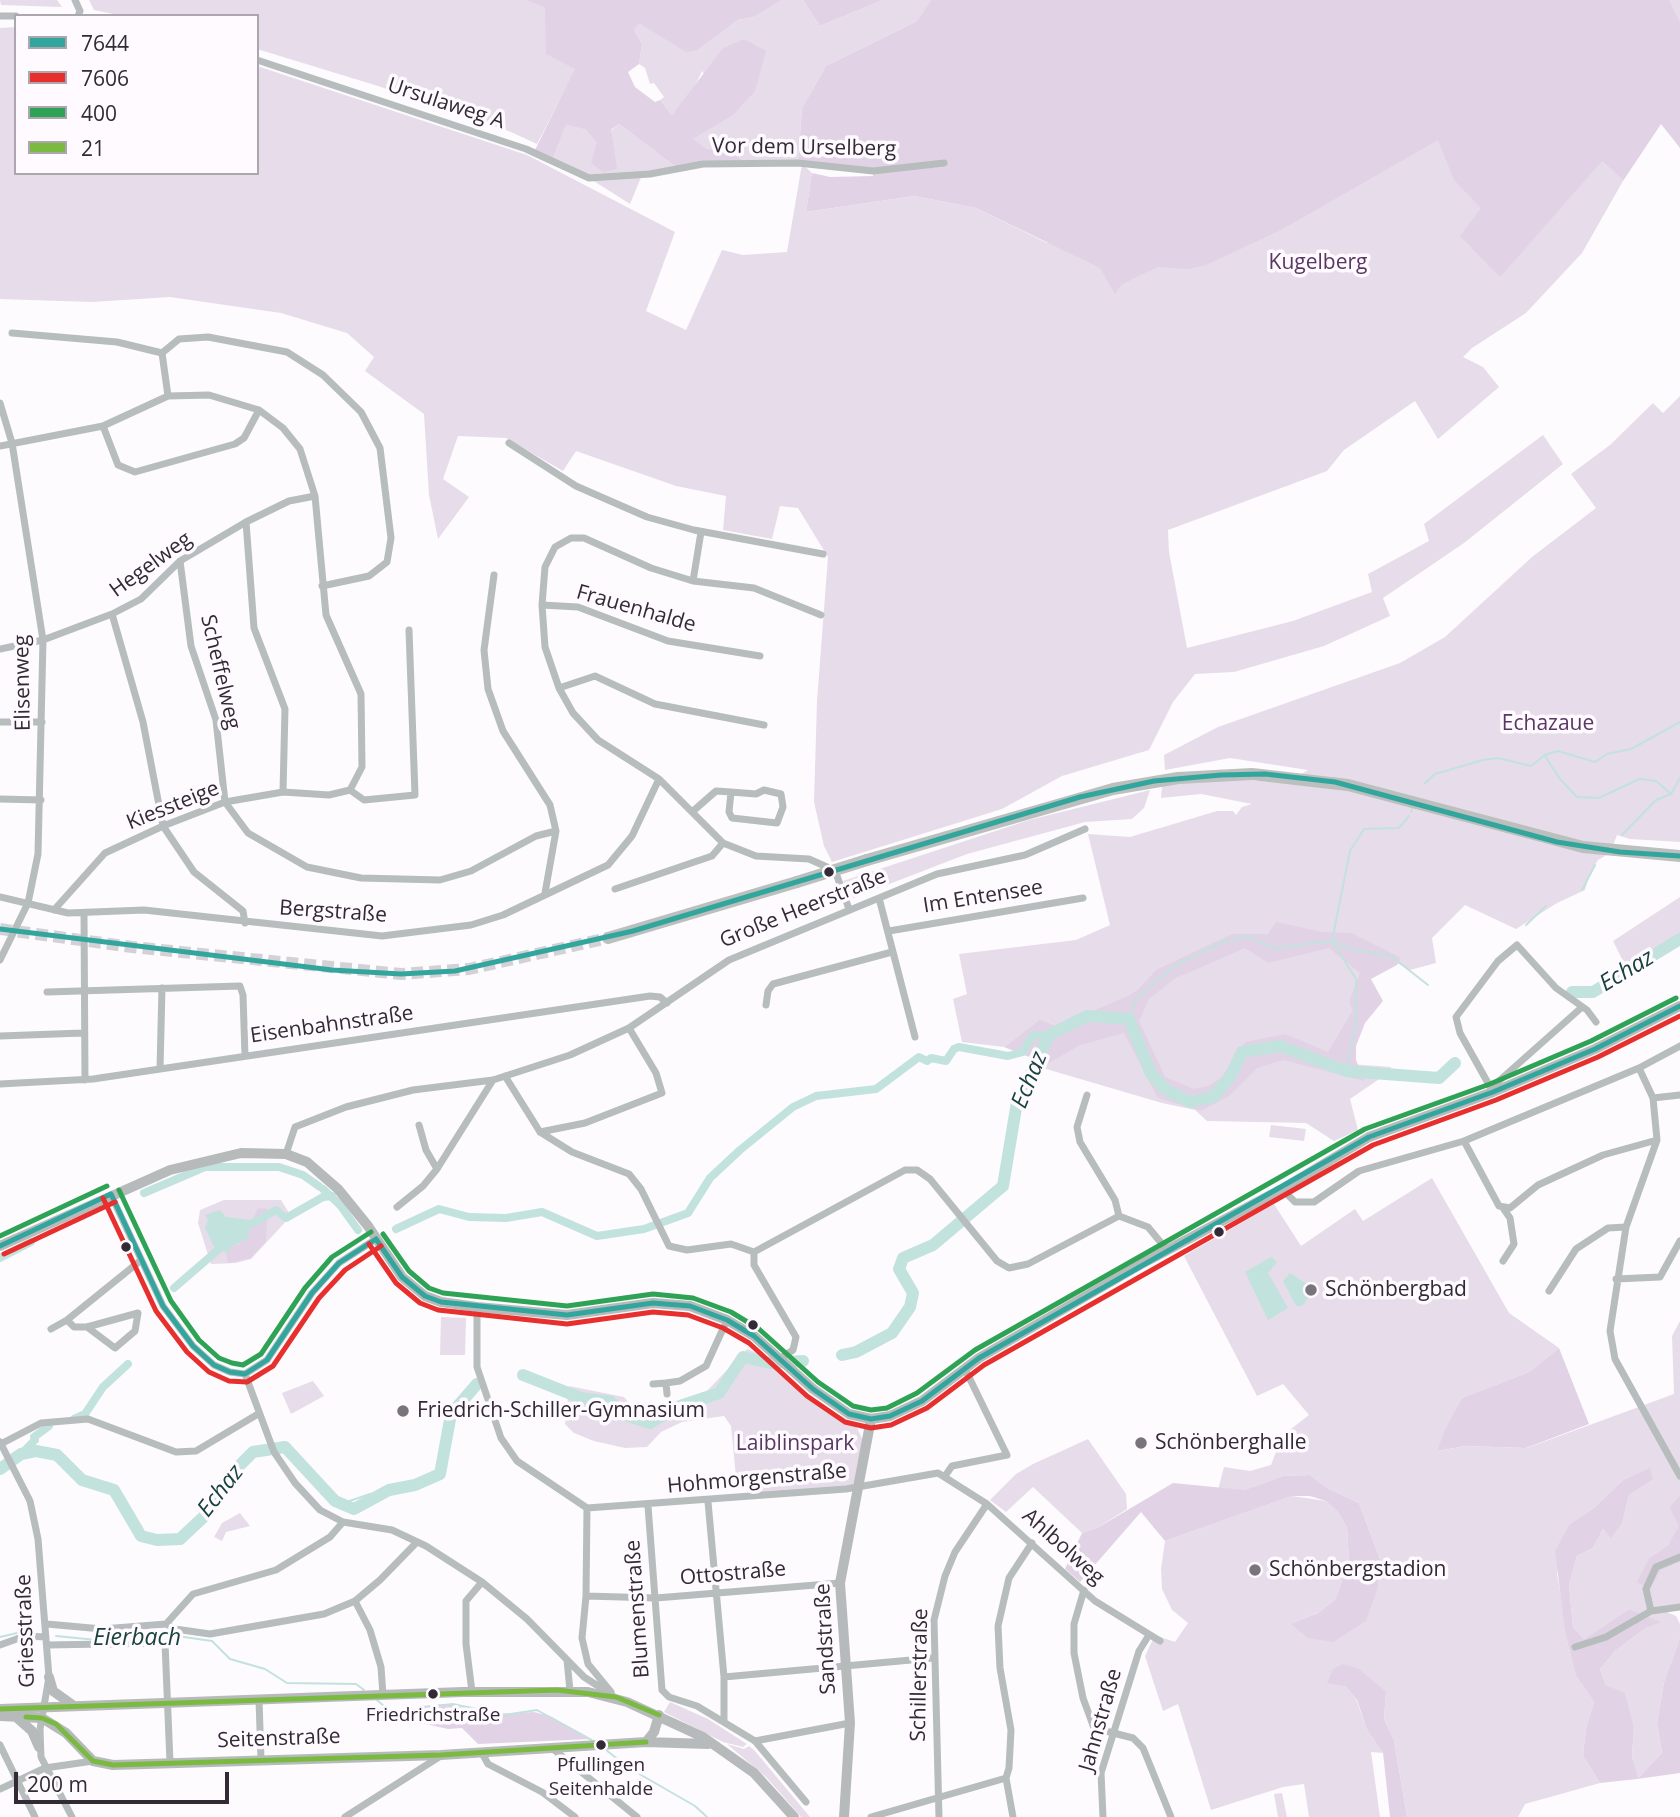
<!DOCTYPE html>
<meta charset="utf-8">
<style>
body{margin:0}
#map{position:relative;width:1680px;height:1817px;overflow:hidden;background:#fdfbfe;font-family:"Open Sans",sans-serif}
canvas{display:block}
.legend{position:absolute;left:14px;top:14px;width:245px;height:161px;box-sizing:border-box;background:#fefaff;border:2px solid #aca7ae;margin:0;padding:9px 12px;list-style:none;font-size:21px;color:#322a34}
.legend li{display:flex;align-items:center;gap:14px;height:35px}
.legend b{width:35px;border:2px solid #aca7ae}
.scale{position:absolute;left:14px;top:1772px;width:215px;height:32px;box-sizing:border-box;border:4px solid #322a34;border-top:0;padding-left:9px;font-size:21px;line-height:24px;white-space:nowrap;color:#322a34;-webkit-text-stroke:5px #fefaff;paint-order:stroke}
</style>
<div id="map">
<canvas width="1680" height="1817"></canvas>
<ul class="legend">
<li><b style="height:9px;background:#32a69d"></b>7644</li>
<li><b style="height:9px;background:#e72f2d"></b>7606</li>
<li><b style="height:9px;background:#2ea355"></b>400</li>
<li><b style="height:9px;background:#7bba40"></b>21</li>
</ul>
<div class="scale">200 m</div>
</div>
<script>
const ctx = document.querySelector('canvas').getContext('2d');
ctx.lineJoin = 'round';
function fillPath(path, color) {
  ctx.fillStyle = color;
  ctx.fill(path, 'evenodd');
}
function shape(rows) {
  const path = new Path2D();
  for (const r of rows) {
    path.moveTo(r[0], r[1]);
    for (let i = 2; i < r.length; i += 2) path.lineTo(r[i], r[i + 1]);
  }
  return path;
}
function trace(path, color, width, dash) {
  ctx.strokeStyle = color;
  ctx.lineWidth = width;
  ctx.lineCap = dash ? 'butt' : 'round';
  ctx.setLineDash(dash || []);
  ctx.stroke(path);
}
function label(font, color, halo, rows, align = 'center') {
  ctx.font = font + ' "Open Sans",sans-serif';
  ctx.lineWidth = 7;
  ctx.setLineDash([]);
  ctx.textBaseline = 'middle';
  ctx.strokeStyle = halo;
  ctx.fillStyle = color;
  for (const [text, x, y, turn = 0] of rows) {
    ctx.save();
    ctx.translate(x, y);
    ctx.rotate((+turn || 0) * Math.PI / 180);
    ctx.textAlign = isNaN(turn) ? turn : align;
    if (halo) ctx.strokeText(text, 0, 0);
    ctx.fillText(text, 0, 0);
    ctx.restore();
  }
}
const green = shape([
 [0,0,57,0,62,7,1,5],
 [89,0,525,0,545,6,576,69,537,144,511,132,378,86,257,49,257,16,123,16,94,10],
 [782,0,803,0,820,26,883,0,931,0,917,21,826,66,802,108,798,162,747,164,737,156,706,148,692,139,732,116,702,71,694,88,672,115,660,100,664,97,654,83,650,84,645,68,639,64,642,44,634,30,638,22,698,50,738,20,754,17],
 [1623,0,1680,0,1680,94,1603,162,1623,181,1582,253,1526,313,1472,348,1463,357,1483,367,1499,387,1438,439,1415,401,1344,450,1327,471,1168,530,1169,552,1187,648,1293,621,1372,592,1368,574,1429,541,1424,524,1543,435,1563,464,1464,543,1383,598,1390,616,1324,646,1234,672,1195,674,1173,702,1149,750,1062,776,1002,809,832,862,824,846,814,802,817,701,828,557,798,508,780,506,772,539,723,530,726,496,676,486,576,451,563,471,506,438,458,436,443,479,469,497,438,539,429,495,424,414,365,371,374,357,347,333,281,313,170,297,92,302,0,299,0,28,16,27,16,173,257,173,257,66,527,155,675,232,646,311,686,330,722,250,743,255,787,252,802,164,812,173,806,212,914,196,976,208,1047,243],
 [565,123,586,130,598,142,619,124,676,167,642,175,630,204,589,178,551,162],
 [1680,396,1680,842,1630,839,1617,835,1610,853,1598,860,1590,873,1585,890,1557,903,1516,929,1465,905,1432,938,1436,963,1410,970,1397,963,1368,969,1350,1064,1391,1067,1391,1071,1350,1099,1358,1130,1334,1141,1306,1123,1207,1121,1195,1110,1162,1103,1036,1066,1069,1042,1057,1026,1040,1019,1004,1047,962,1042,953,999,967,994,959,954,1076,940,1110,925,1088,834,1130,837,1217,811,1233,811,1236,815,1242,807,1252,804,1201,794,1161,798,1162,786,1219,778,1287,783,1308,770,1230,758,1165,770,1164,755,1218,727,1400,663,1445,637,1532,557,1596,508,1571,474,1610,445,1653,403,1663,413],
 [1150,790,1144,808,1132,819,1085,822,967,854,853,898,843,881,1029,820],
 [1680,897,1680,935,1627,969,1613,941],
 [1271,1125,1306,1129,1304,1141,1269,1137],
 [1432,1178,1509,1313,1559,1348,1529,1372,1462,1398,1438,1451,1466,1446,1527,1448,1674,1394,1672,1336,1680,1321,1680,1495,1669,1507,1680,1526,1668,1545,1650,1557,1660,1571,1680,1562,1680,1604,1655,1607,1676,1616,1680,1624,1680,1638,1664,1682,1657,1723,1662,1753,1637,1779,1632,1757,1634,1726,1625,1694,1606,1685,1600,1669,1615,1651,1646,1628,1659,1622,1629,1609,1584,1639,1573,1627,1569,1585,1577,1556,1593,1548,1603,1529,1611,1537,1622,1524,1629,1495,1653,1480,1622,1481,1595,1507,1570,1524,1557,1574,1565,1617,1566,1637,1576,1676,1594,1702,1586,1728,1583,1756,1600,1783,1525,1804,1518,1817,1407,1817,1394,1740,1384,1719,1386,1692,1345,1686,1356,1699,1367,1730,1383,1753,1371,1752,1380,1817,1309,1817,1304,1784,1283,1787,1211,1810,1178,1704,1163,1711,1145,1656,1155,1635,1175,1642,1188,1623,1172,1610,1162,1589,1161,1569,1165,1541,1292,1496,1326,1501,1338,1512,1347,1528,1349,1562,1335,1600,1318,1613,1291,1624,1378,1587,1381,1562,1359,1503,1327,1488,1310,1475,1283,1476,1244,1490,1218,1490,1224,1467,1250,1471,1271,1465,1282,1436,1309,1415,1283,1384,1257,1396,1184,1256,1274,1204,1301,1246,1355,1209,1363,1221],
 [224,1200,281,1200,291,1216,251,1259,236,1263,211,1264,198,1223,200,1210],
 [441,1317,466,1318,465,1355,440,1355],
 [747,1349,764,1356,816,1402,855,1424,864,1442,856,1486,760,1494,758,1473,736,1477,731,1426,724,1416,682,1422,661,1432,647,1447,625,1448,594,1441,574,1433,565,1424,569,1386,624,1397,636,1411,661,1408,705,1393],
 [313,1381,324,1396,291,1414,282,1393],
 [1088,1439,1126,1494,1127,1509,1099,1527,1082,1533,1033,1487,1006,1512,990,1500,1016,1474,1033,1464],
 [240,1513,250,1526,226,1532,222,1541,214,1537,222,1523],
 [670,1702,708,1719,747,1744,743,1747,723,1742,664,1712],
 [727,1744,744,1749,749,1746,755,1751,810,1817,801,1817,767,1778],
 [1282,1793,1287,1817,1278,1817,1274,1794]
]);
const forest = shape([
 [525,0,782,0,754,17,738,20,698,50,686,52,639,23,634,30,642,44,639,64,628,72,635,87,655,102,660,100,672,115,723,48,744,39,766,51,755,91,732,116,693,139,706,148,737,156,749,165,676,167,619,124,611,130,617,169,603,172,591,163,597,142,586,130,566,124,551,162,534,152,575,69,546,54,545,7],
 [803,0,883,0,820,26],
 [931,0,1669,0,1680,23,1680,148,1661,124,1623,181,1602,161,1500,277,1460,236,1481,208,1454,180,1438,140,1281,230,1206,265,1188,269,1159,267,1149,271,1121,285,1115,294,1100,268,976,208,914,196,806,212,812,173,830,177,873,176,873,172,798,163,802,108,826,66,917,21],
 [1276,922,1323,932,1351,933,1401,958,1397,965,1371,979,1383,1001,1365,1023,1356,1046,1356,1060,1365,1081,1283,1060,1257,1068,1229,1096,1201,1111,1158,1098,1124,1033,1080,1045,1047,1064,1004,1047,1040,1019,1057,1026,1126,997,1138,990,1156,970,1202,948,1233,934,1268,934],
 [1245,948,1268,963,1329,948,1360,973,1349,1002,1353,1010,1328,1052,1285,1034,1245,1042,1221,1078,1208,1086,1194,1089,1165,1077,1139,1021,1149,999,1174,979],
 [258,1208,268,1209,266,1241,251,1258,228,1263,226,1253,232,1246,240,1244],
 [1559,1348,1589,1424,1526,1448,1466,1446,1437,1451,1445,1430,1462,1398,1529,1372],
 [1650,1468,1653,1480,1629,1495,1622,1524,1611,1538,1603,1529,1593,1548,1577,1556,1569,1585,1573,1627,1584,1639,1629,1609,1661,1622,1646,1628,1615,1651,1600,1669,1606,1685,1625,1693,1634,1726,1632,1757,1638,1778,1662,1753,1657,1723,1664,1682,1680,1638,1680,1773,1637,1779,1600,1783,1583,1756,1586,1728,1594,1702,1576,1676,1566,1637,1555,1551,1570,1524,1595,1507,1622,1481],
 [1310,1475,1327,1488,1359,1503,1381,1562,1378,1587,1366,1621,1333,1642,1308,1638,1291,1624,1318,1613,1335,1600,1349,1562,1347,1528,1338,1512,1326,1501,1310,1496,1292,1496,1165,1541,1141,1512,1080,1582,1065,1569,1082,1533,1099,1527,1173,1483,1244,1490,1283,1476],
 [1680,1495,1680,1562,1660,1571,1650,1589,1637,1582,1650,1557,1668,1545,1679,1526,1669,1507],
 [1343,1664,1359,1669,1386,1692,1384,1719,1394,1740,1407,1817,1390,1817,1383,1753,1367,1730,1357,1700,1345,1686,1327,1683,1333,1669],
 [446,1704,473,1707,492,1714,534,1712,550,1716,592,1739,478,1744,462,1728,448,1729,421,1723,420,1706]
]);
const water = shape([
 [220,1210,226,1217,250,1220,248,1239,232,1246,226,1253,214,1247,205,1228,208,1220,205,1215],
 [1271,1257,1277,1262,1268,1273,1288,1308,1268,1320,1245,1272],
 [1290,1273,1314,1289,1302,1306,1296,1306,1283,1281]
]);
const stream = shape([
 [1545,756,1560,779,1577,797,1599,798,1639,779,1656,781,1671,794],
 [1424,784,1435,774,1483,760,1498,758,1531,766,1545,755,1558,751,1595,762,1607,754,1631,749,1680,722],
 [1411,812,1413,806],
 [1409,816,1399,828,1364,829,1350,851,1332,941,1355,950,1391,956,1428,985],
 [1622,835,1656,800,1671,794,1680,778],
 [1582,890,1595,865],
 [1526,925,1546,906],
 [1129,1019,1136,999,1174,966,1225,941,1249,937,1273,948,1332,941,1356,979,1356,1023,1346,1071],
 [341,1504,370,1494,378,1496],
 [56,1636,107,1641,163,1634,212,1641,230,1659,265,1669,287,1683,356,1684,364,1690],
 [0,1637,30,1630],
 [377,1700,393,1714,403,1715,434,1706,453,1704,504,1715,537,1710,593,1741],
 [606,1750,629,1768,695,1806,707,1817]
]);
const canal = shape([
 [323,1189,340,1205,358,1230],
 [144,1193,205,1167,279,1167,303,1175,320,1187],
 [396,1229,439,1209,469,1217,506,1218,542,1212,597,1236,644,1229,688,1213,710,1178,740,1150,793,1107,816,1096,876,1089,919,1057,927,1061,931,1058,946,1061,954,1049,959,1047,1008,1056,1023,1052,1033,1035,1049,1035],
 [241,1230,276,1210,286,1218,323,1197,332,1196],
 [0,1258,31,1242],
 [174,1288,226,1243],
 [74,1419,85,1414,103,1387,128,1364],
 [21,1454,35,1440,34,1437,49,1426]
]);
const river = shape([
 [1572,992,1593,992,1680,939],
 [842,1355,856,1352,892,1333,910,1307,913,1293,899,1269,903,1258,933,1245,1003,1186,1017,1102,1049,1035,1087,1016,1129,1019,1151,1074,1165,1089,1190,1102,1213,1097,1230,1077,1242,1052,1280,1046,1346,1071,1439,1078,1455,1063],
 [523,1375,581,1398,611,1402,622,1414,650,1423,677,1407,719,1393,743,1357,770,1363,803,1361],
 [0,1469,21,1454,36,1451,57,1455,82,1480,114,1490,141,1536,157,1540,180,1539,211,1510,228,1477,253,1452,285,1447,335,1501,354,1509,389,1490,415,1485,440,1474,451,1414,477,1384]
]);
const primaryTunnel = shape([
 [0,929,132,947,401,974,469,969,608,938]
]);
const street = shape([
 [75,0,80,11,78,16],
 [0,16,16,16],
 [257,60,526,149,589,178,650,174,703,164,798,163,873,171,944,163],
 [12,333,117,342,162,353],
 [168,396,162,353,179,339,208,337,287,352,323,375,361,412,380,448,391,538,387,562,369,576,322,586],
 [0,403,12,443,43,640,38,854,28,903,0,960],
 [103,426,118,465,135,472,235,444,244,438,259,410],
 [509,443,576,486,647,517,694,530,823,554],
 [0,446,103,426,168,396,209,395,259,410,283,428,300,449,315,496,326,615,361,694,362,767,350,790],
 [246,522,254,628,285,709,283,792],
 [180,561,191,646,216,720,225,802,248,833,307,867,361,878,440,880,471,871,536,836,556,831],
 [494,575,484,650,488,689,503,731,550,805,556,831,545,893],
 [693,581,701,532],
 [542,605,578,607,668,641,760,656],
 [112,614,143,722,163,826,194,872,243,911,245,923],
 [821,615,754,588,693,581,651,568,584,538,571,538,555,547,545,567,542,605,545,647,559,688,573,713,598,740,659,779,723,843,756,856,809,859,827,867,837,876,849,909],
 [0,649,43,640,112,614,141,599,180,561,246,522,289,501,315,496],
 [559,688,595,676,655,704,764,725],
 [0,722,42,722],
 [0,799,41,800],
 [692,812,716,791,731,792,756,794,764,790,781,794,783,807,777,823,732,818,729,812,731,792],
 [615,889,712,856,723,843],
 [0,897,68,913,144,910,382,936,471,925,503,915,608,865,632,836,659,779],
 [879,898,915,1037],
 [54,910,105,853,163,826,225,802,283,792,329,795,350,790,364,800,415,795,409,630],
 [84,913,85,1080],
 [889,931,1083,898],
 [47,992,240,986,243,995,245,1056],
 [766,1005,768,991,773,984,892,952],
 [0,1036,83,1033],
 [1639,1068,1653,1098,1657,1140,1626,1227,1610,1331,1615,1359,1680,1476],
 [160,1069,162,988],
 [505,1076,540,1132,572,1152,629,1174,641,1189,669,1246,687,1250,731,1244,754,1252],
 [0,1084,93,1079,650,996,660,997,667,1003],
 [1491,1088,1581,1008],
 [1493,1092,1460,1033,1456,1017,1498,961,1517,945,1556,988,1587,1010,1596,1022],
 [1087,1095,1077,1127,1080,1142,1115,1200,1119,1216],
 [1653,1098,1680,1095],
 [419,1125,426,1150,437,1169],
 [540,1132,585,1123,662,1093,656,1073,629,1028],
 [1464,1141,1499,1206,1510,1208,1538,1185,1603,1155,1657,1140],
 [286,1154,295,1127,346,1107,413,1090,493,1080,570,1055,629,1028,729,960,937,874,1025,855,1085,829],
 [1282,1189,1295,1202,1314,1202,1359,1171,1464,1141,1639,1068,1680,1046],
 [111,1195,163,1306,193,1346,214,1365,230,1372,245,1374,267,1360,312,1293,339,1263,376,1239],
 [397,1207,423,1186,437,1169,493,1080],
 [1503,1261,1514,1244,1510,1218,1503,1208],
 [1616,1279,1660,1277,1680,1241],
 [1549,1291,1576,1249,1608,1228,1626,1227],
 [477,1307,477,1367,501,1438,517,1461,587,1508,586,1596,582,1638,588,1664,611,1692],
 [67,1320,74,1327,87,1327,138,1313,135,1331,115,1348,87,1327],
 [51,1329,67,1320,140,1261],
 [781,1358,793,1350,796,1337,754,1265,754,1252,905,1170,917,1170,930,1179,997,1261,1009,1268,1028,1264,1119,1216,1148,1227,1167,1250],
 [245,1374,274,1452,295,1483,320,1510,343,1522,392,1530,426,1546,482,1582,527,1619,584,1677,612,1695],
 [653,1384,666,1383],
 [667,1394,666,1383,680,1381,706,1366,727,1320],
 [0,1442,30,1501,38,1539,49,1677,40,1729,41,1757,72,1817],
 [1,1444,41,1423,88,1419,176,1452,196,1451,258,1414],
 [945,1476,952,1466,1007,1455,965,1369],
 [708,1502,724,1677,724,1722],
 [648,1506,662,1690,669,1697,697,1706,755,1741,806,1802],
 [587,1508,846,1489,938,1473,987,1504,1095,1601,1160,1641],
 [1084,1590,1074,1624,1074,1653,1083,1698,1094,1728,1133,1738,1143,1748,1171,1817],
 [586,1596,656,1598,840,1583],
 [355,1601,370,1630,381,1667,383,1695],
 [1651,1611,1646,1589,1656,1567,1680,1557],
 [47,1624,102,1629,166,1624],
 [166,1624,175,1629,210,1634,324,1614,355,1601,380,1580,417,1542],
 [166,1624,193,1594,276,1570,330,1537,343,1522],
 [0,1645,25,1636,46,1637],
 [47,1645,165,1643,170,1762],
 [1575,1647,1606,1637,1651,1611,1680,1607],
 [567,1660,570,1691],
 [724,1677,933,1658],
 [472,1692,466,1644,466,1601,482,1582],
 [259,1700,261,1759],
 [755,1741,850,1723],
 [0,1745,35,1817],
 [553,1749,637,1817],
 [482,1753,488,1764,542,1792,575,1817],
 [0,1789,45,1768,93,1761],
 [345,1817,439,1757],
 [871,1817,1006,1778],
 [939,1817,934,1620,945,1576,955,1552,987,1504],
 [1013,1817,1006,1778,1009,1768,1011,1730,1000,1668,998,1626,1009,1578,1032,1543],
 [1103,1817,1101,1773,1139,1651,1149,1635]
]);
const secondary = shape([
 [0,1246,170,1170,241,1153,286,1154,307,1162,338,1189,368,1226,402,1277,425,1296,441,1302,477,1307,567,1315,653,1303,690,1306,727,1320,754,1336,813,1389,849,1414,871,1419,890,1416,922,1401,979,1358,1143,1263,1282,1189,1369,1137,1493,1092,1595,1049,1680,1006],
 [49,1677,53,1691,74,1706],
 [0,1709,463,1692,588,1692,627,1702,703,1737,754,1773,794,1817],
 [0,1716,42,1718,66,1733,93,1761,113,1765,441,1755,646,1742,708,1744],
 [15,1716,32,1731,39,1747],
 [646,1742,654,1732,659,1715],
 [844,1817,850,1723,840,1583,871,1419]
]);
const primary = shape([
 [867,860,1113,789,1178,778,1252,774,1348,785,1583,847,1680,856],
 [608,938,797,882]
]);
const primaryBridge = shape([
 [797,882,867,860]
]);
const bus1 = shape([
 [0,929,332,970,401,974,455,971,633,931,1080,797,1154,781,1221,775,1265,774,1335,782,1557,842,1620,852,1680,856],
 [111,1194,163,1306,193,1346,214,1365,230,1372,245,1374,267,1360,312,1293,339,1263,376,1239],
 [376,1239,402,1277,425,1296,441,1302,567,1315,653,1303,690,1306,727,1320,754,1336,813,1389,849,1414,871,1419,890,1416,922,1401,979,1358,1369,1137,1493,1092,1595,1049,1680,1006],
 [0,1246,111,1194]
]);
const bus2 = shape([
 [103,1198,156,1311,187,1352,209,1372,229,1381,247,1382,273,1366,319,1298,345,1270,381,1246],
 [369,1244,396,1283,420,1303,438,1310,567,1324,653,1312,688,1315,723,1328,749,1343,807,1396,845,1422,871,1428,891,1425,927,1408,984,1365,1373,1145,1496,1100,1598,1057,1680,1016],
 [4,1254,115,1202]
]);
const bus3 = shape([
 [119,1190,171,1301,199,1340,219,1358,232,1363,243,1365,261,1354,305,1288,332,1257,371,1232],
 [383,1234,409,1271,429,1288,443,1293,567,1306,653,1294,693,1298,731,1312,759,1329,818,1382,853,1406,871,1410,887,1408,917,1393,975,1350,1365,1129,1490,1084,1591,1041,1676,998],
 [0,1236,107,1186]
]);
const bus4 = shape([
 [0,1709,557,1690,616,1697,659,1715],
 [26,1717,42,1718,56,1724,93,1761,113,1765,441,1755,646,1742]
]);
const markers = [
 [829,872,6,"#322a34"],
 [1219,1232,6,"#322a34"],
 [126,1247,6,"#322a34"],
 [1311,1290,7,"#79737b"],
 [753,1325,6,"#322a34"],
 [403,1411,7,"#79737b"],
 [1141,1443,7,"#79737b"],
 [1255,1570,7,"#79737b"],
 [433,1694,6,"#322a34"],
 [601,1745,6,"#322a34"]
];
const busNames = [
 ["Friedrichstraße",433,1716],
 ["Pfullingen",601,1766],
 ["Seitenhalde",601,1790]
];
const streetNames = [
 ["Ursulaweg A",446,104,18],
 ["Vor dem Urselberg",804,148,1],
 ["Hegelweg",151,565,-36],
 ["Frauenhalde",636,609,16],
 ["Scheffelweg",220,672,77],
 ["Elisenweg",23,683,-91],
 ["Kiessteige",173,806,-22],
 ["Im Entensee",983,897,-9],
 ["Große Heerstraße",803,909,-22],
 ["Bergstraße",333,912,4],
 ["Eisenbahnstraße",332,1025,-8],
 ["Hohmorgenstraße",757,1479,-5],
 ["Ahlbolweg",1063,1547,42],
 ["Ottostraße",733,1574,-5],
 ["Blumenstraße",638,1609,-94],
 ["Griesstraße",26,1631,-92],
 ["Sandstraße",826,1639,-93],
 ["Schillerstraße",920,1675,-89],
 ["Jahnstraße",1101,1720,-74],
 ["Seitenstraße",279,1739,-2]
];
const parkNames = [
 ["Kugelberg",1318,263],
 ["Echazaue",1548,724],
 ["Laiblinspark",795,1444]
];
const poiNames = [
 ["Schönbergbad",1325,1290],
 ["Friedrich-Schiller-Gymnasium",417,1411],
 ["Schönberghalle",1155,1443],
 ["Schönbergstadion",1269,1570]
];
const waterNames = [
 ["Echaz",1627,971,-31],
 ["Echaz",1030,1080,-68],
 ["Echaz",221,1491,-52],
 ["Eierbach",137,1638]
];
fillPath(green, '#e7dcea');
fillPath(forest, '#e1d3e5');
fillPath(water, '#c2e2de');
trace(stream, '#c2e2de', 2);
trace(canal, '#c2e2de', 8);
trace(river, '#c2e2de', 12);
trace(primaryTunnel, '#d4d1d6', 12, [12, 6]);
trace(street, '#b7bcbc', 7);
trace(secondary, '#b7babb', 10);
trace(primary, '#bbbfbe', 12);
trace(primaryBridge, '#bbbfbe', 12);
trace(bus1, '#32a69d', 5);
trace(bus2, '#e72f2d', 5);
trace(bus3, '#2ea355', 5);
trace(bus4, '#7bba40', 5);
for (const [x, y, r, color] of markers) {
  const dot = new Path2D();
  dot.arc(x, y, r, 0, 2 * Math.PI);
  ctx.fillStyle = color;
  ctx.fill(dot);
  trace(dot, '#fefaff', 2.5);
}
label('19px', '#322a34', '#fefaff', busNames);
label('21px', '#322a34', '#fefaff', streetNames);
label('21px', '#583761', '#fefaff', parkNames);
label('21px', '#322a34', '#fefaff', poiNames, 'left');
label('italic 23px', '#18423c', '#fefaff', waterNames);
</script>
